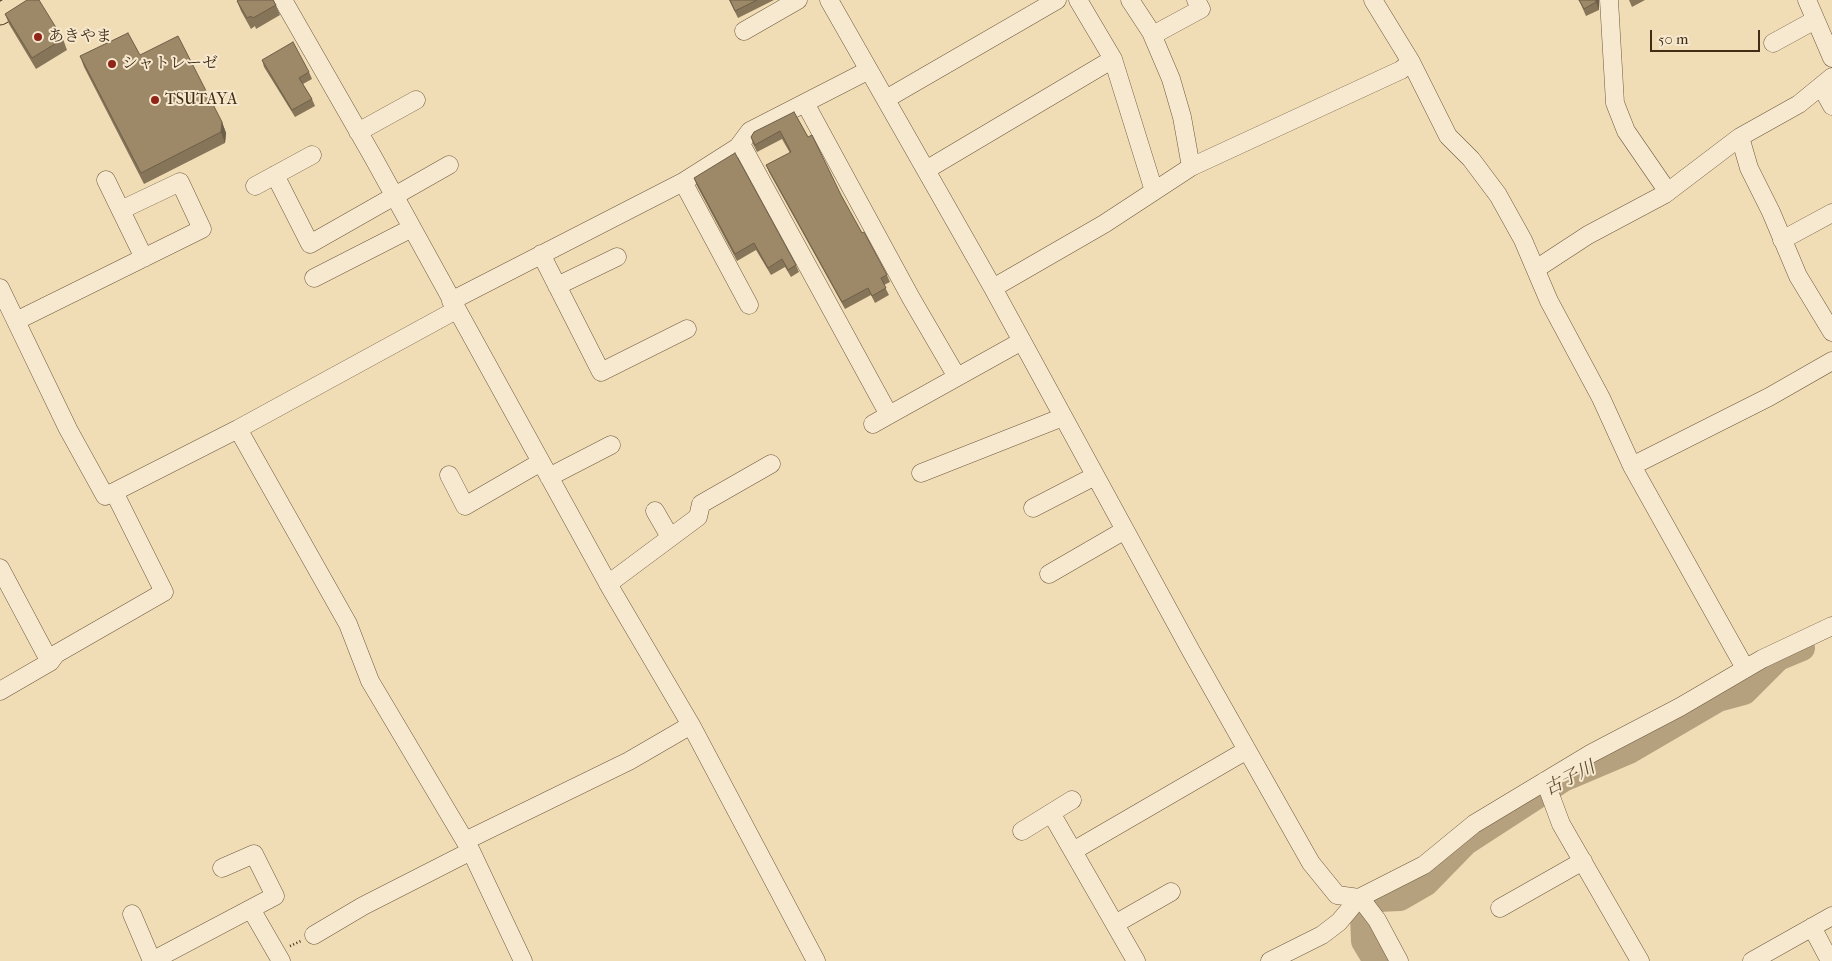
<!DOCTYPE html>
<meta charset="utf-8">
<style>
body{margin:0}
#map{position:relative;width:1832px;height:961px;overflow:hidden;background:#f1ddb5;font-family:"IM FELL French Canon",serif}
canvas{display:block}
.scale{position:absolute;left:1650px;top:30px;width:110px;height:22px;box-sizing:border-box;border:2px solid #422c15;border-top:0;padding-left:6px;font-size:15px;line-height:18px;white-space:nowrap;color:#422c15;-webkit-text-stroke:4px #f6e9cf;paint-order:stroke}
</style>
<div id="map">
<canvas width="1832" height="961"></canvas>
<div class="scale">50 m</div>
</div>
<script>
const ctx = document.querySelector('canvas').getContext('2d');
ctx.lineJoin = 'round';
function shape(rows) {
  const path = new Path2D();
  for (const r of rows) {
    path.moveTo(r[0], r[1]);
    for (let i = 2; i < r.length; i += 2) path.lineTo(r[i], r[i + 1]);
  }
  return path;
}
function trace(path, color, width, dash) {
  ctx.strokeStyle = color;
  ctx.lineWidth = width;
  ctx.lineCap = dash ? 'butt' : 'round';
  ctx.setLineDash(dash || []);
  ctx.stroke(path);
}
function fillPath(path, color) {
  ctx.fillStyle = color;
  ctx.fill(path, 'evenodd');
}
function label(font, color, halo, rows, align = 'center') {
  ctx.font = font + ' "IM FELL French Canon","Noto Serif JP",serif';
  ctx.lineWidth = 4;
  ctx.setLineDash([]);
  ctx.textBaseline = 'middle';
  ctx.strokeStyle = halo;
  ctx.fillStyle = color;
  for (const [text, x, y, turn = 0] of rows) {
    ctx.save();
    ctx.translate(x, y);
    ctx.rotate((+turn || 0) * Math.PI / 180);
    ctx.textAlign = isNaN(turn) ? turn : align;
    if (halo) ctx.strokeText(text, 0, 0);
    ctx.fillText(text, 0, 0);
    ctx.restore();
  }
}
const river = shape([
 [1376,961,1364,941,1363,916,1377,899,1400,898,1426,883,1466,842,1563,779,1629,751,1718,699,1744,692,1778,658,1802,648]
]);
const path = shape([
 [290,946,301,941]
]);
const minor = shape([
 [283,0,373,157,611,589,691,725,816,961],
 [829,0,993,288,1191,651,1311,863,1337,895,1359,898,1364,903,1377,920,1399,961],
 [1078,0,1113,59,1154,191],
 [1130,0,1151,32,1171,79,1182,117,1191,167],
 [1373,0,1411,62,1448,136,1471,159,1498,195,1523,240,1549,301,1601,398,1632,466,1745,668],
 [1609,0,1615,103,1626,131,1668,192],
 [1807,0,1832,58],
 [744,31,798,0],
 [1153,35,1201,9,1196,0],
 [1773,43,1815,20],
 [1832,77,1799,104,1740,137,1749,168,1771,212,1798,276,1832,332],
 [1821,86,1832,106],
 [886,99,1057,0],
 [805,103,911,298,957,377],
 [358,132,416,100],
 [741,144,889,415,1022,341],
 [926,170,1113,59],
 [275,175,310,244,449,165],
 [106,180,144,258],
 [683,182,749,305],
 [255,186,312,155],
 [1782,240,1832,213],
 [541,254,601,372,687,329],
 [1536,269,1588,235,1665,194,1740,137],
 [314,278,412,228],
 [557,286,617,257],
 [0,288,68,429,105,496,114,492],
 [993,288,1104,224,1191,167,1401,70,1411,62],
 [451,301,683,182,738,147,750,131,869,70],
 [16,321,202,229,180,182,121,210],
 [873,424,889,415],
 [238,429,348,624,370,681,471,851,523,961],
 [1632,466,1769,397,1832,361],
 [921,473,1063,417],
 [449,475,465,506,541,462],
 [549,477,611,445],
 [1033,508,1095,476],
 [655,511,670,537],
 [0,568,50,662],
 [1049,574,1125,530],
 [608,584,698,517,701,504,771,464],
 [0,691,50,662,56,654,164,592,114,492,238,429,456,310],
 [1545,781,1561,824,1640,961],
 [1051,813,1136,961],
 [1022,831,1072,800],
 [465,841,629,761,691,725],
 [1073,851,1247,750],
 [1500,908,1583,861],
 [251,909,281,961],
 [132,914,152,961],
 [1115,924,1171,892],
 [1812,927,1830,961],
 [314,935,363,906,471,851],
 [152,961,275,896,254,854,222,868],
 [1270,961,1322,935,1339,922,1359,898,1424,865,1474,824,1592,753,1680,707,1762,659,1832,626],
 [1752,961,1832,916]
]);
const major = shape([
 [0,14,23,0]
]);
const wall = shape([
 [729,0,774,0,738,18],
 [1579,0,1599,0,1599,10,1586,16],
 [1629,0,1645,0,1632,7],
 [237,1,276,5,280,15,256,29,255,26,251,29,241,11],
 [5,14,63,39,67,50,36,69,9,24],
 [140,55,222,122,226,133,225,143,144,184,84,67,80,56],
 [262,60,309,72,312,79,303,84,312,99,315,106,295,117,264,67],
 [794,112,862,233,887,275,890,282,884,285,889,295,875,303,871,295,845,309,769,172,766,165,790,153,782,139,757,152,753,144,751,137],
 [694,178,796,265,799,272,791,277,785,267,771,275,756,250,737,261,697,186]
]);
const shadedWall = shape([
 [1596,0,1599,0,1599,10,1596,2],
 [222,122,226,133,225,143,221,132]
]);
const building = shape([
 [27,0,39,0,63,39,32,58,5,14,27,0],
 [238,0,273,0,276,5,253,18,251,16,247,18,237,1,238,0],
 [730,0,757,0,735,11,730,0],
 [1579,0,1596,0,1596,2,1584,9,1579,0],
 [128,33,140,55,178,36,222,122,221,132,141,173,80,56,128,33],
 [293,42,309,72,299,78,312,99,292,110,262,60,293,42],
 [794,112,808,137,812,135,841,195,862,233,864,232,887,275,881,278,886,288,872,296,868,288,842,302,766,165,791,152,780,131,755,145,751,137,754,132,794,112],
 [735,153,796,265,788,270,782,259,768,268,754,243,735,254,694,178,735,153]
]);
const markers = [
 [38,37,5,"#8f2418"],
 [112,64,5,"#8f2418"],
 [155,100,5,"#8f2418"]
];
const poiNames = [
 ["あきやま",48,37],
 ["シャトレーゼ",122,64],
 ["TSUTAYA",165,100]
];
const waterNames = [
 ["古子川",1570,779,-27]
];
trace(river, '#b6a17f', 26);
trace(minor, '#6e583d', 19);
trace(major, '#422c15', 23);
trace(path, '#422c15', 2.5, [1, 2.5]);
trace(minor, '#f6e9cf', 18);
trace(major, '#f1ddb5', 21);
fillPath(wall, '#877559');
fillPath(shadedWall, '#6e5f49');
fillPath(building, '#9d8868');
trace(building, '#6e5f49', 1);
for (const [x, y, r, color] of markers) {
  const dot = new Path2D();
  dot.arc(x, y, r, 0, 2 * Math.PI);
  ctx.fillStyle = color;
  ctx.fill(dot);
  trace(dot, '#f6e9cf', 2);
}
label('16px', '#422c15', '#f6e9cf', poiNames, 'left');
label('italic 18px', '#5f4930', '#f6e9cf', waterNames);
</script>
